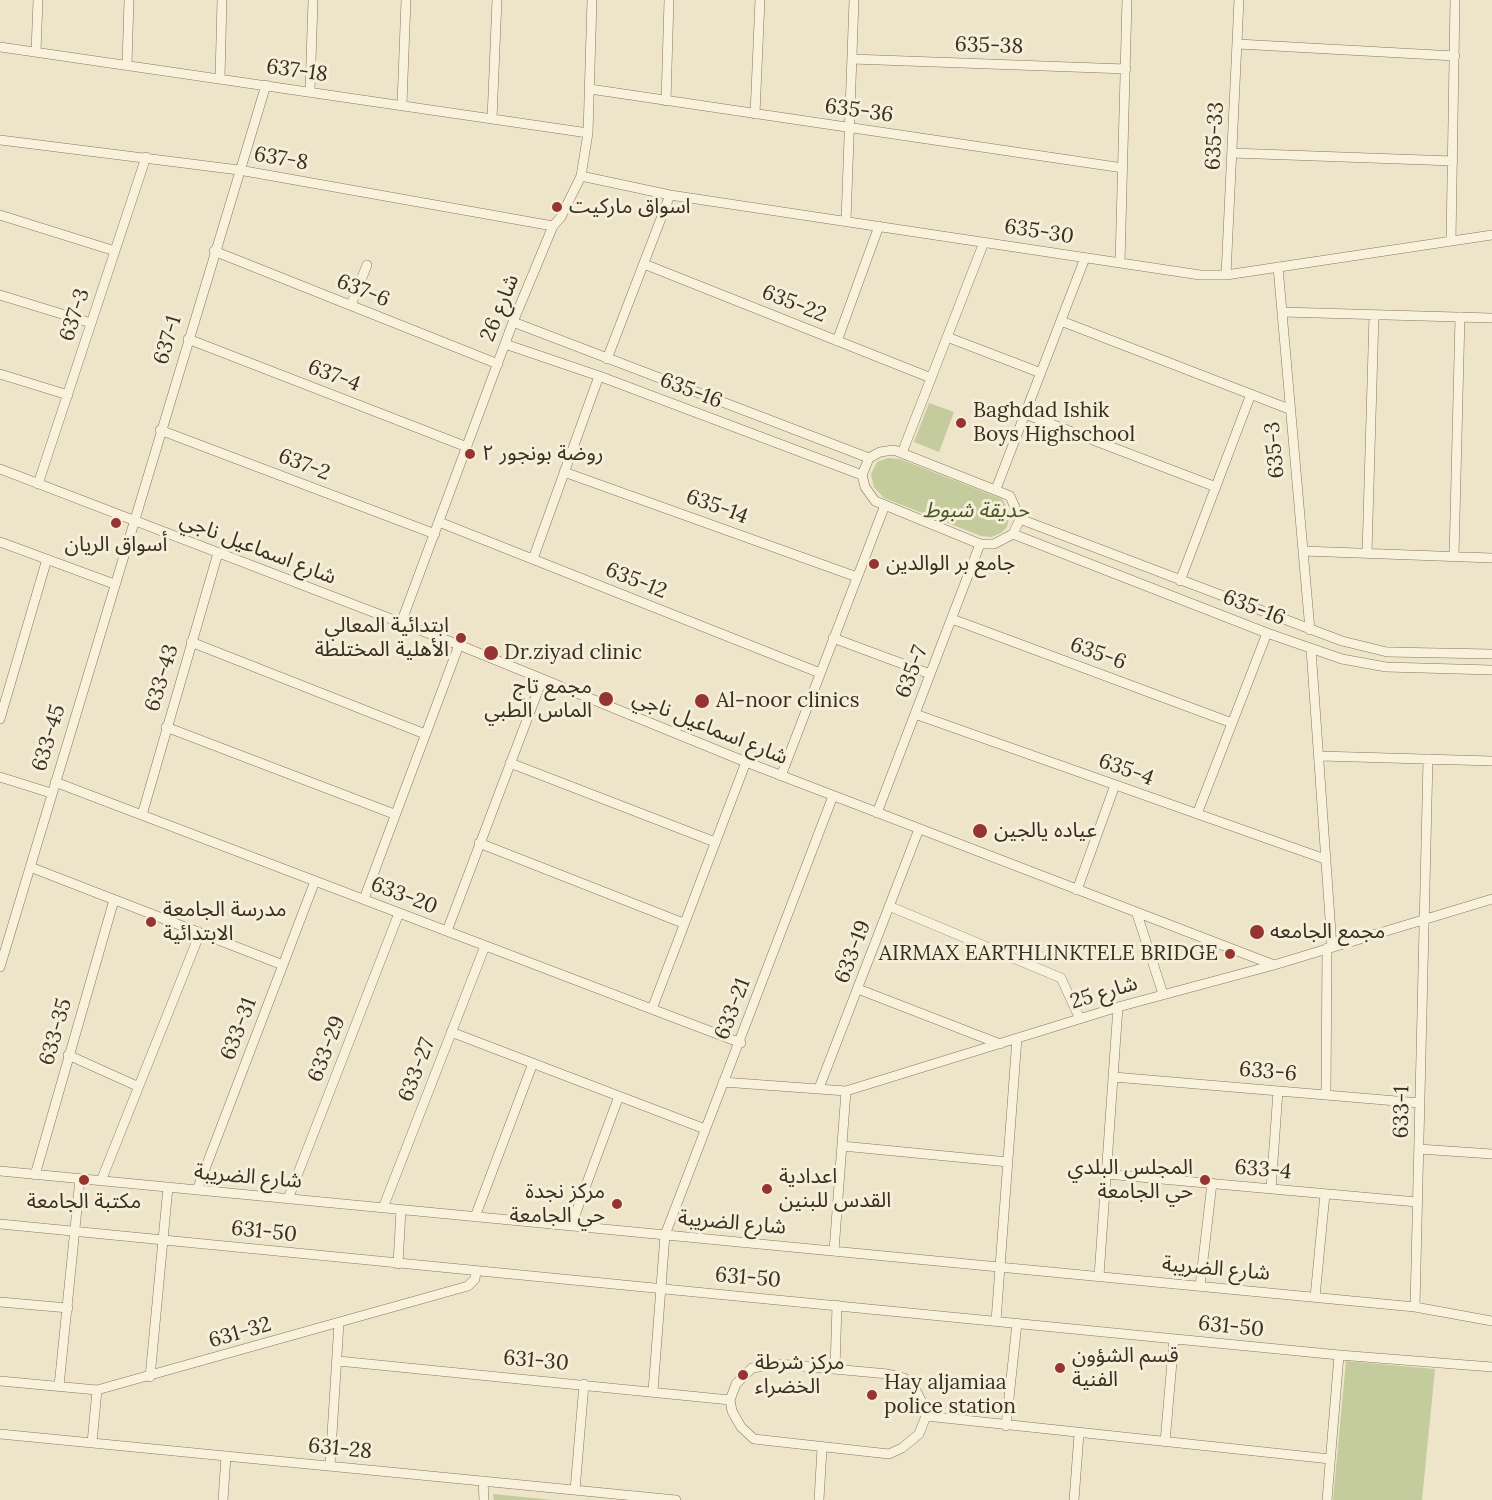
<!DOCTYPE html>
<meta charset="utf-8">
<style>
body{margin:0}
canvas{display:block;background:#ede4c9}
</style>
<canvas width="1492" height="1500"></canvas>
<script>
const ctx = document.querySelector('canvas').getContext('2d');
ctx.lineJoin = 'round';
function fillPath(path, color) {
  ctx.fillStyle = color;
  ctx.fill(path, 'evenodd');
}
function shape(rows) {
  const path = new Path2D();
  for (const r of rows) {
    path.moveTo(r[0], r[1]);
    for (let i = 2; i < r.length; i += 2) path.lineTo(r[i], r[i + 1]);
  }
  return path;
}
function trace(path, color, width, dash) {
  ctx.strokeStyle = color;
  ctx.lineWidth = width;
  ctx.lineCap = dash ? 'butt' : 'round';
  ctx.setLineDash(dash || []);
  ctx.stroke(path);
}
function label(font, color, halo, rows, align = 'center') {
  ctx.font = font + ' Lora,"Noto Sans Arabic",serif';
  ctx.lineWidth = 6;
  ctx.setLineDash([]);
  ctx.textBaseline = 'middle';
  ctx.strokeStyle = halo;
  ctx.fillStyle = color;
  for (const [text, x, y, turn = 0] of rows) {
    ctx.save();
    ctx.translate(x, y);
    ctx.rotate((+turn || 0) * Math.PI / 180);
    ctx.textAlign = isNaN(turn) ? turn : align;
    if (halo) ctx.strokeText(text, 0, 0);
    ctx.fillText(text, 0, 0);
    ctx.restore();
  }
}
const green = shape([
 [929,403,954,412,939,452,914,442],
 [888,458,900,459,1002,499,1010,513,1007,527,1001,533,991,537,981,536,884,498,874,487,871,474,877,462],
 [1346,1361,1435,1369,1422,1500,1333,1500],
 [493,1494,553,1500,494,1500]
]);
const minor = shape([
 [1238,44,1455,56],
 [0,47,588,133],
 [36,52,38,0],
 [852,59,1126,69],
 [127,65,129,0],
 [220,78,222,0],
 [590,89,1123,168],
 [310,91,313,0],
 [666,101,669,0],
 [402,104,406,0],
 [755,114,760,0],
 [492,119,497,0],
 [0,140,239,170,553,226],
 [1232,153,1453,161],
 [581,176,670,195,1200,275,1226,275,1492,235],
 [0,215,115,251],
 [846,221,854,0],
 [1451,241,1455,0],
 [214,251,498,364],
 [1120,263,1127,0],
 [644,264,931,378],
 [1278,267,1310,630],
 [1226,275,1239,0],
 [0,295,91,323],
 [351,305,367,265],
 [1282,312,1492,318],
 [1061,321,1289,409],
 [513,322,869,458],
 [947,337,1041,373],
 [188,339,467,447],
 [837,341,879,226],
 [505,344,599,376,862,475],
 [607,359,670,195],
 [0,374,68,395],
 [1025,414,1216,487],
 [160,430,435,534],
 [894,450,1010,496,1020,519,1013,534,994,544,980,544,875,501,865,487,862,475,869,458,880,452,894,450],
 [902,453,984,242],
 [0,469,459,645,746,762,1274,965],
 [564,472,857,577],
 [38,484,146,157],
 [996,489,1085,258],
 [1020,519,1342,641,1387,652,1492,654],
 [439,522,820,673],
 [1013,534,1267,633,1342,659,1386,667,1492,670],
 [0,542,114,584],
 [1303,551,1492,558],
 [1367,553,1374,315],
 [1454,557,1460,317],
 [533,559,599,376],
 [1180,581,1251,394],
 [952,619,1232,723],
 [401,623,513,322,553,226,561,217,581,176,588,133,592,0],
 [833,638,930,674],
 [191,642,425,734],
 [1311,649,1332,947],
 [915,714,1325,859],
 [0,719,47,559],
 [166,727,394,814],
 [1320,756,1492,761],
 [510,763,715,842],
 [781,776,885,505],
 [0,777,51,793],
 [55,782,741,1043],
 [877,813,980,544],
 [1197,814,1267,633],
 [142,815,218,553],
 [479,843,683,923],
 [30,867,283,965],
 [1077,890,1115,785],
 [364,899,459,645],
 [889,906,1061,978,1080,1019],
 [1137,914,1163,994],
 [447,931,542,680],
 [0,967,266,85],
 [858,989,1000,1044],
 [652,1009,746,762],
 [451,1032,705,1129],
 [68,1055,137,1086],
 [1114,1077,1420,1103],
 [723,1082,846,1091,1118,1007,1274,965,1492,899],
 [819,1088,919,829],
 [1326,1095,1327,948],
 [842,1146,1008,1162],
 [1419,1149,1492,1154],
 [0,1171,1415,1307,1492,1321],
 [1106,1174,1417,1202],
 [35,1175,114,900],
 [101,1181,200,933],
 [1271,1189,1278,1091],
 [197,1190,315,881],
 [288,1199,399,913],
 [383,1208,485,946],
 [475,1217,533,1063],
 [0,1224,1339,1355,1492,1367],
 [571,1226,619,1096],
 [834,1251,846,1091],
 [398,1264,401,1210],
 [1099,1276,1118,1007],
 [1200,1286,1212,1183],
 [1315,1297,1325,1194],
 [0,1302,68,1308],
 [1415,1307,1428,759],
 [996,1321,1017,1038],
 [338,1361,730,1400],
 [779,1364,888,1374,904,1378,913,1385,923,1404,926,1416,919,1434,902,1448,889,1454,754,1439,741,1427,732,1411,730,1400,736,1384,752,1368,779,1364],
 [835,1369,837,1305],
 [150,1377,168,1187],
 [0,1381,97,1390,468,1286,475,1279,476,1271],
 [59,1386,80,1179],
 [653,1391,665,1235,833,796],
 [926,1416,1330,1459],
 [1006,1426,1017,1323],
 [0,1434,676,1500],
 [1165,1442,1174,1339],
 [92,1443,97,1390],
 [330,1466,339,1323],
 [483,1481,484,1500],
 [575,1490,584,1384],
 [223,1500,226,1456],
 [819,1500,822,1448],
 [1074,1500,1079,1434],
 [1327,1500,1339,1355]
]);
const markers = [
 [557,207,6,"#953431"],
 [961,423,6,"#953431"],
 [470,454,6,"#953431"],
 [116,523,6,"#953431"],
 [874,564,6,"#953431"],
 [461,638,6,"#953431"],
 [491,653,8,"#953431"],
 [606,699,8,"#953431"],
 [702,701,8,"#953431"],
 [980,831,8,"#953431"],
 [151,922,6,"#953431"],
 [1257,932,8,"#953431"],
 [1230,954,6,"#953431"],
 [84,1180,6,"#953431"],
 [1205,1180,6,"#953431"],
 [767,1189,6,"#953431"],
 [617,1204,6,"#953431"],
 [1060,1368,6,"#953431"],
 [743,1375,6,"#953431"],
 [872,1395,6,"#953431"]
];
const streetNames = [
 ["635-38",989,46,2],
 ["637-18",297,71,8],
 ["635-36",859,111,8],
 ["635-33",1215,136,-87],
 ["637-8",281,159,10],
 ["635-30",1039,232,9],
 ["637-6",363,291,22],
 ["635-22",794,304,22],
 ["شارع 26",500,308,-68],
 ["637-3",75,315,-72],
 ["637-1",168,340,-73],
 ["637-4",334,376,21],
 ["635-16",691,391,21],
 ["635-3",1275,450,-95],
 ["637-2",304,465,21],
 ["635-14",717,507,20],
 ["شارع اسماعيل ناجي",258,549,21],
 ["635-12",636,581,22],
 ["635-16",1254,608,21],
 ["635-6",1098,654,20],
 ["635-7",912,672,-69],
 ["633-43",162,678,-73],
 ["شارع اسماعيل ناجي",710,728,22],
 ["633-45",49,738,-73],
 ["635-4",1126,770,20],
 ["633-20",404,896,21],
 ["633-19",853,952,-69],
 ["شارع 25",1104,993,-17],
 ["633-21",733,1009,-69],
 ["633-31",239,1029,-69],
 ["633-35",56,1032,-74],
 ["633-29",327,1049,-69],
 ["633-27",417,1070,-69],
 ["633-6",1268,1072,5],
 ["633-1",1402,1112,-89],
 ["633-4",1263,1170,5],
 ["شارع الضريبة",248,1177,5],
 ["شارع الضريبة",732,1223,5],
 ["631-50",264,1232,6],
 ["شارع الضريبة",1216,1269,5],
 ["631-50",748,1278,5],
 ["631-50",1231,1327,6],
 ["631-32",240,1333,-16],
 ["631-30",536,1361,5],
 ["631-28",340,1449,6]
];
const poiNames = [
 ["اسواق ماركيت",569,207],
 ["Baghdad Ishik",973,411],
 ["Boys Highschool",973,435],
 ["روضة بونجور ٢",482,454],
 ["أسواق الريان",116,545,"center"],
 ["جامع بر الوالدين",886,564],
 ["ابتدائية المعالي",449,626,"right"],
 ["الأهلية المختلطة",449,650,"right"],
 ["Dr.ziyad clinic",504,653],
 ["مجمع تاج",592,687,"right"],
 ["الماس الطبي",592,711,"right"],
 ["Al-noor clinics",716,701],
 ["عياده يالجين",994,831],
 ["مدرسة الجامعة",163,910],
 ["الابتدائية",163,934],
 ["مجمع الجامعه",1270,932],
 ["AIRMAX EARTHLINKTELE BRIDGE",1218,954,"right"],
 ["المجلس البلدي",1193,1168,"right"],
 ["حي الجامعة",1193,1192,"right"],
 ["اعدادية",779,1177],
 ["القدس للبنين",779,1201],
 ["مركز نجدة",605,1192,"right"],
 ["حي الجامعة",605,1216,"right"],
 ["مكتبة الجامعة",84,1202,"center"],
 ["قسم الشؤون",1072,1356],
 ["الفنية",1072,1380],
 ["مركز شرطة",755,1363],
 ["الخضراء",755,1387],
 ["Hay aljamiaa",884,1383],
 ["police station",884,1407]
];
const parkNames = [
 ["حديقة شبوط",976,511]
];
fillPath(green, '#c4cb9d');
trace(minor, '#89775e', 10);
trace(minor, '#f8f1dc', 9);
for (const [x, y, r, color] of markers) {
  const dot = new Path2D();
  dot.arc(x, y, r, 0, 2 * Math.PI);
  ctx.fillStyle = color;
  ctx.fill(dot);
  trace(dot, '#f5eed8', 2);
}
label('21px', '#3a2e21', '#f5eed8', streetNames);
label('21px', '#3a2e21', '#f5eed8', poiNames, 'left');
label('italic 21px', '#485529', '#f5eed8', parkNames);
</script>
